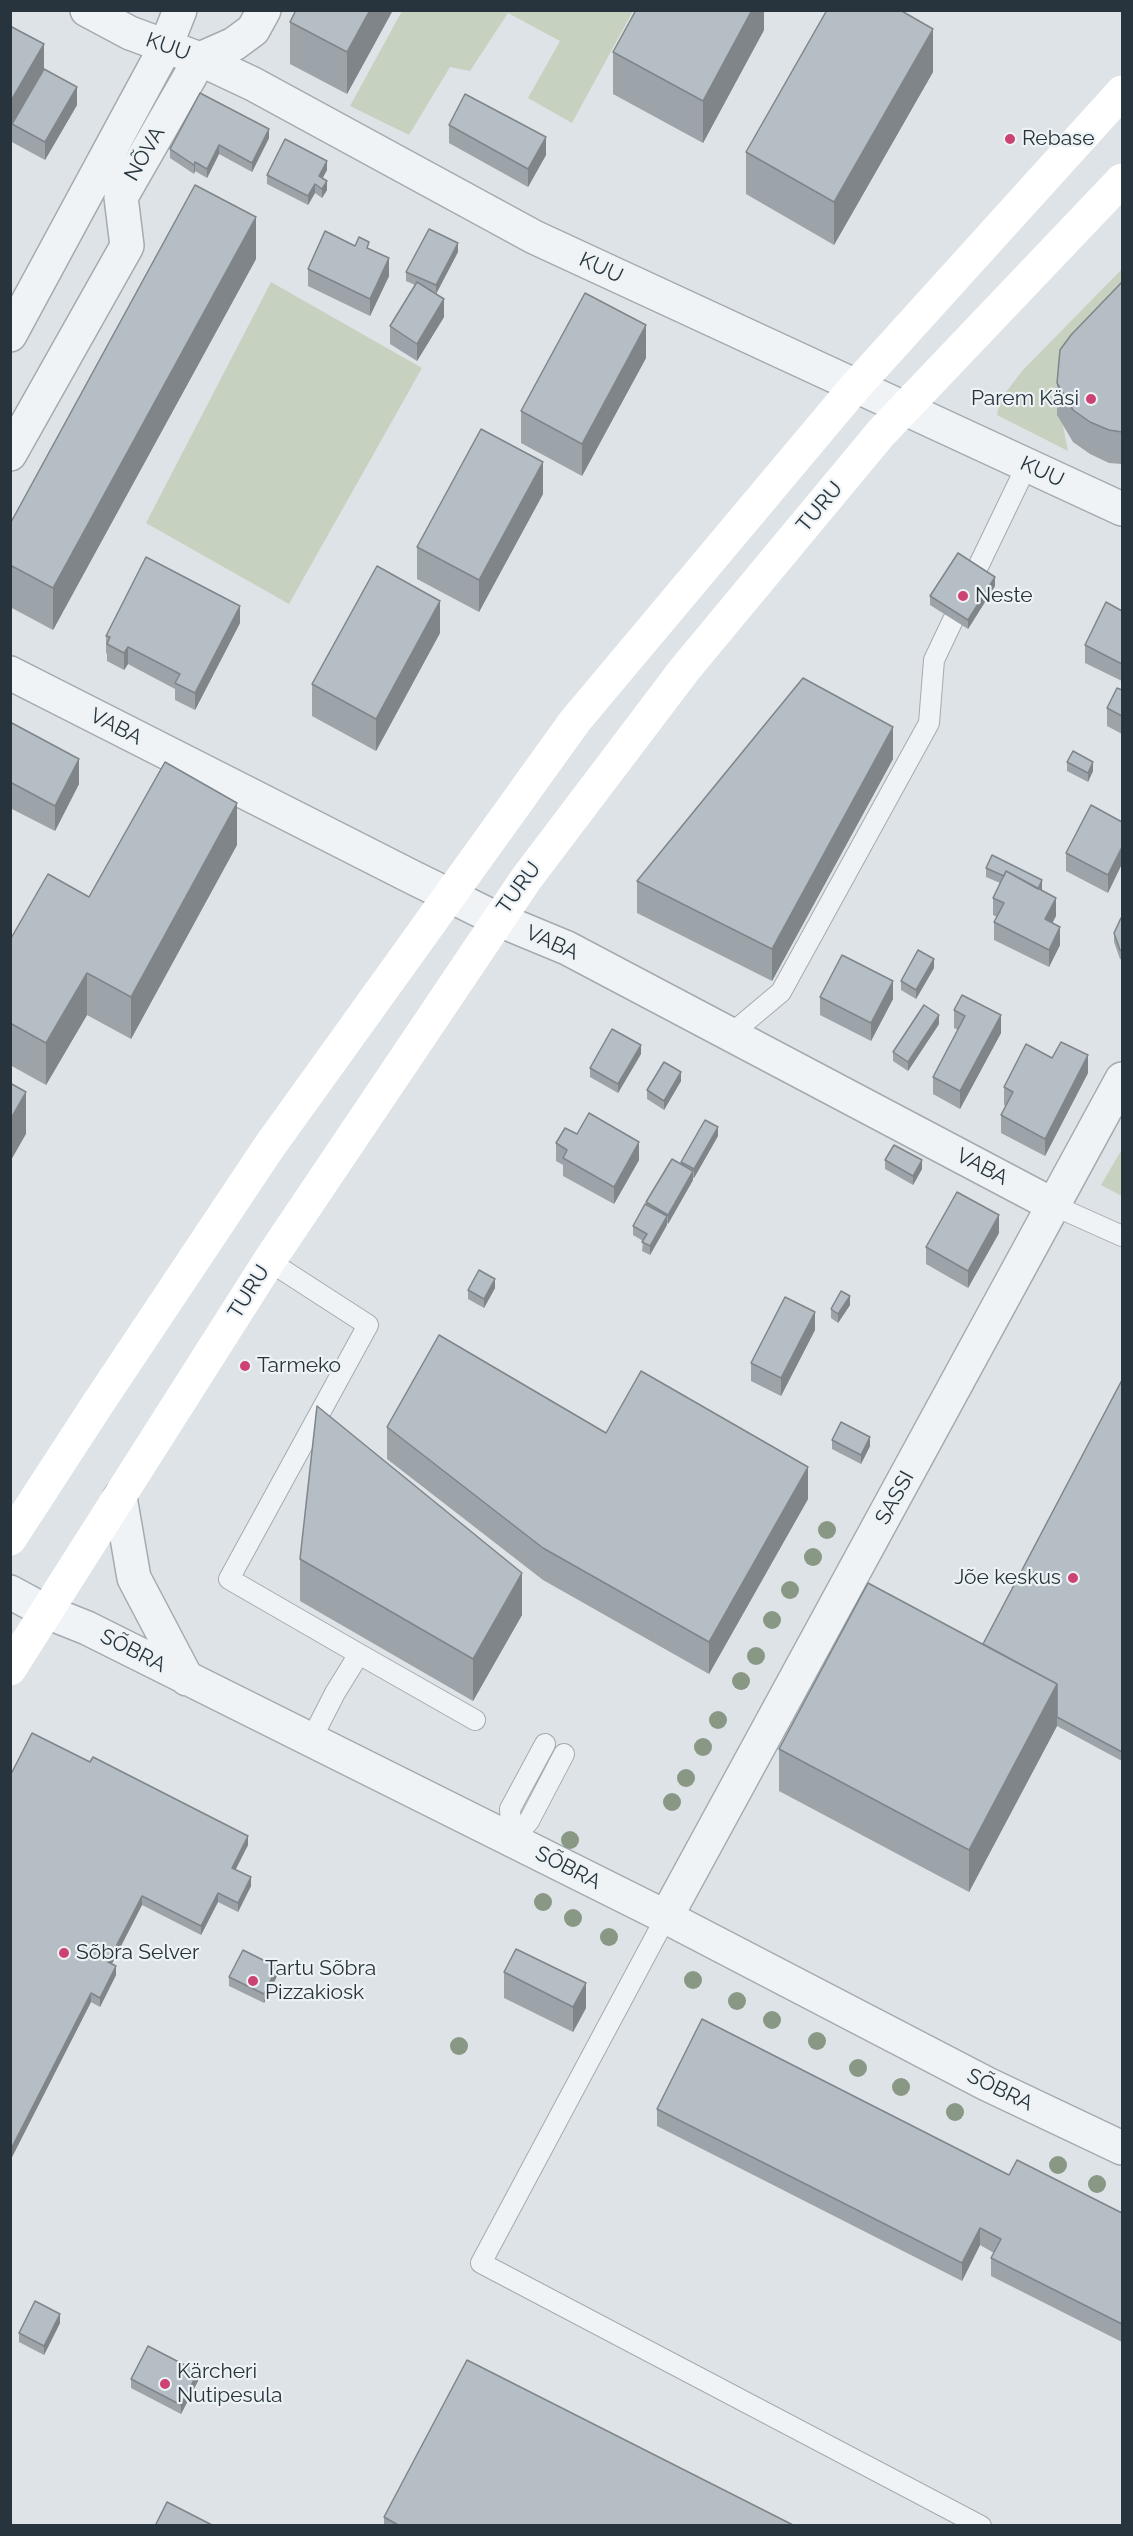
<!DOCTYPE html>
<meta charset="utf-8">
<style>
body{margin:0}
#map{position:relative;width:1133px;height:2536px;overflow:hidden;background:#dee3e7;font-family:Raleway,sans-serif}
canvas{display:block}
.frame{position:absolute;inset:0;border:12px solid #27343e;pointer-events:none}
</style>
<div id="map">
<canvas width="1133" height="2536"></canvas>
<div class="frame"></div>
</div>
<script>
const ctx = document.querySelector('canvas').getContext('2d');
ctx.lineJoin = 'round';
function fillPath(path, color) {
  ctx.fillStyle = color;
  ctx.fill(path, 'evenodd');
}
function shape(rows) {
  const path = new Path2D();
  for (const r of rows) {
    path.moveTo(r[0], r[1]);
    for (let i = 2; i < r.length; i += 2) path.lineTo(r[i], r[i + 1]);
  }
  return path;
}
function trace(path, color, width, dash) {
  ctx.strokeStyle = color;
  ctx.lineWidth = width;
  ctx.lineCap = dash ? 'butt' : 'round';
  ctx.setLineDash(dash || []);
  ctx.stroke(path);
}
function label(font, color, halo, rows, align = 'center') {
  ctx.font = font + ' Raleway,sans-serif';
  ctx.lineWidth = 4.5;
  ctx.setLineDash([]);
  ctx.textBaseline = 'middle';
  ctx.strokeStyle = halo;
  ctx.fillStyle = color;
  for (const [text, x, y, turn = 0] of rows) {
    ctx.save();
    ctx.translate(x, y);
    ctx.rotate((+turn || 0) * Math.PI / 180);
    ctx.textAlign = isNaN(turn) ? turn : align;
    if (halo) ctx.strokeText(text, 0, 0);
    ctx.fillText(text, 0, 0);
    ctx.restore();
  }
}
const green = shape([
 [402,11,402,10,633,11,572,123,528,98,560,41,508,13,470,71,450,67,409,135,350,106],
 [1122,269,1122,316,1059,406,1068,451,997,415,1000,400,1022,371],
 [271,282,422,368,289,604,146,523],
 [1122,1149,1122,1196,1101,1185]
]);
const service = shape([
 [975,573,1027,465],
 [731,1034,781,992,929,723,934,660,953,620],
 [1055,1206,1122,1236],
 [269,1261,368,1325,229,1579,359,1654,335,1693,311,1740],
 [359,1654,475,1720],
 [512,1840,510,1809,545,1744],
 [512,1840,529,1821,564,1754],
 [666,1917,481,2263,981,2526]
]);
const minor = shape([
 [87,10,130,33,200,59,253,84,534,237,1122,509],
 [10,335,165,48,180,10],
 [10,454,127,246,121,197,200,59,234,44,253,30,264,10],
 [10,673,412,877,497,919,567,948,1055,1206],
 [666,1917,1122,1079]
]);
const tertiary = shape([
 [120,1497,134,1578,187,1679],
 [10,1592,47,1612,87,1628,666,1917,987,2084,1122,2148]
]);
const secondary = shape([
 [10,1539,97,1405,269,1147,575,721,855,387,1122,92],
 [10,1669,269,1261,526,879,685,669,881,433,1122,180]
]);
const trees = [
 [827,1530],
 [813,1557],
 [790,1590],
 [772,1620],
 [756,1656],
 [741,1681],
 [718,1720],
 [703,1747],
 [686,1778],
 [672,1802],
 [570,1840],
 [543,1902],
 [573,1918],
 [609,1937],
 [693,1980],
 [737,2001],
 [772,2020],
 [817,2041],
 [459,2046],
 [858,2068],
 [901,2087],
 [955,2112],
 [1058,2165],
 [1097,2184]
];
const wall = shape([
 [296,10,393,10,347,94,290,64,290,22],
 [764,10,764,30,703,143,613,94,613,52],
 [10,26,44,69,77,105,45,160,10,141],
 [933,72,834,245,746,194,746,152],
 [449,125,546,155,528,187,449,143],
 [269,138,252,172,219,154,207,178,195,171,194,174,170,158,170,149],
 [327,170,322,178,327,190,322,198,315,193,308,205,267,184,267,175],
 [355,246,369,249,389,276,370,316,308,286,308,269],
 [458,252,436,294,433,292,444,317,417,361,390,344,390,326,415,285,406,281,406,272],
 [256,259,53,630,10,607,10,524],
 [1122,282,1122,464,1109,463,1090,454,1073,442,1057,415,1057,383],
 [646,358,582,476,521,443,521,411],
 [543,494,479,612,417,579,417,547],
 [995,586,968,629,930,605,930,596],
 [1122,611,1122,681,1085,663,1085,645],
 [240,623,195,710,175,700,175,689,128,664,124,670,107,661,107,654,106,653,106,636],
 [440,633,376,751,312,716,312,684],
 [1122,690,1122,734,1107,726,1107,708],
 [10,722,79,784,55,831,10,808],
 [893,759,772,981,637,913,637,881],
 [1067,762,1093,771,1088,782,1067,771],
 [1122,822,1108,893,1066,871,1066,853],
 [237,845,131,1039,87,1015,46,1085,10,1065,10,940,89,897],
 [986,868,1042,889,1042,891,1056,916,1052,923,1060,945,1049,967,994,940,994,922,997,917,993,915,993,898,1000,883,986,877],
 [1122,918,1122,960,1120,959,1114,942,1114,933],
 [934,968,916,999,901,990,901,981],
 [820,997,893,999,871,1041,820,1015],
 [954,1010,1001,1033,960,1109,933,1094,933,1077,958,1030,954,1028],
 [939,1024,908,1071,893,1061,893,1052],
 [641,1054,618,1093,590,1077,590,1068],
 [1052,1058,1088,1073,1045,1156,1001,1133,1001,1115,1006,1106,1004,1105,1004,1087],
 [681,1081,664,1110,647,1099,647,1090],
 [577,1134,639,1160,614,1204,563,1176,563,1165,556,1161,556,1143],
 [718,1136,694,1178,693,1178,693,1180,668,1224,667,1223,667,1225,650,1255,642,1251,643,1241,633,1235,633,1226,646,1205,646,1202,681,1164,681,1162],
 [885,1160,922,1169,913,1185,885,1169],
 [999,1233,968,1288,926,1264,926,1247],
 [495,1288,484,1308,468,1299,468,1290],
 [850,1305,838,1323,831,1318,831,1309],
 [815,1330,781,1396,751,1381,751,1363],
 [1122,1380,1122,1761,1057,1726,969,1892,779,1791,779,1749,983,1644],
 [387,1427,606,1433,808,1499,709,1674,543,1580,387,1459],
 [832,1440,870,1446,861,1464,832,1449],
 [300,1559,522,1615,473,1701,300,1601],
 [10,1776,248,1845,235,1869,251,1886,238,1912,218,1902,201,1935,142,1905,112,1964,116,1975,100,2007,91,2002,10,2161],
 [504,1972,586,2008,573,2032,504,1998],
 [277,1976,264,2003,229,1986,229,1977],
 [657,2109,1009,2175,1122,2213,1122,2342,991,2276,991,2258,994,2253,980,2245,962,2281,657,2126],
 [60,2323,44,2355,19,2342,19,2333],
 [131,2379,198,2381,181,2414,131,2388],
 [384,2517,795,2526,384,2526]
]);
const shadedWall = shape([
 [370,10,393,10,347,94,347,52],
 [752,10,764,10,764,30,703,143,703,101],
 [933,29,933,72,834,245,834,202],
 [44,44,44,86,12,124,12,99],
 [77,87,77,105,45,160,45,142],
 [269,129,269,138,252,172,252,163],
 [546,137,546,155,528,187,528,169],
 [219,145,219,154,207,178,207,169],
 [327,161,327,170,319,185,319,176],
 [195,162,195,171,194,174,194,165],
 [327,181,327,190,322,198,322,189],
 [315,184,315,193,308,205,308,196],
 [256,217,256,259,53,630,53,588],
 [458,243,458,252,436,294,436,285],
 [389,258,389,276,370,316,370,299],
 [444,299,444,317,417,361,417,344],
 [646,325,646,358,582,476,582,444],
 [543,462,543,494,479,612,479,580],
 [995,577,995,586,968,629,968,620],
 [440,601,440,633,376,751,376,719],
 [240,606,240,623,195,710,195,693],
 [128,647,128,664,124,670,124,653],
 [893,727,893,759,772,981,772,949],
 [79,759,79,784,55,831,55,806],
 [1093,762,1093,771,1088,782,1088,773],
 [237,803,237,845,131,1039,131,997],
 [1122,847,1122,864,1108,893,1108,875],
 [1042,880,1042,889,1037,901,1037,892],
 [1056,898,1056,916,1045,937,1045,919],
 [1060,927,1060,945,1049,967,1049,950],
 [934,959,934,968,916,999,916,990],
 [87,973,87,1015,46,1085,46,1043],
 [893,981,893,999,871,1041,871,1023],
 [939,1015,939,1024,908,1071,908,1062],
 [1001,1015,1001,1033,960,1109,960,1091],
 [641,1045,641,1054,618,1093,618,1084],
 [1088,1055,1088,1073,1045,1156,1045,1139],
 [681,1072,681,1081,664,1110,664,1101],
 [26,1092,26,1134,10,1162,10,1120],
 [718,1127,718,1136,694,1178,694,1169],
 [639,1142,639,1160,614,1204,614,1187],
 [922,1160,922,1169,913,1185,913,1176],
 [693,1171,693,1180,668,1224,668,1215],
 [999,1215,999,1233,968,1288,968,1271],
 [667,1216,667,1225,650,1255,650,1246],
 [495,1279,495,1288,484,1308,484,1299],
 [850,1296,850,1305,838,1323,838,1314],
 [815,1312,815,1330,781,1396,781,1378],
 [870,1437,870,1446,861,1464,861,1455],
 [808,1467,808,1499,709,1674,709,1642],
 [522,1573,522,1615,473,1701,473,1659],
 [1057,1684,1057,1726,969,1892,969,1850],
 [248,1836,248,1845,232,1877,232,1868],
 [251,1877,251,1886,238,1912,238,1903],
 [218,1893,218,1902,201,1935,201,1926],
 [142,1896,142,1905,108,1971,108,1962],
 [116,1966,116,1975,100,2007,100,1998],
 [277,1967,277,1976,264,2003,264,1994],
 [586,1983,586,2008,573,2032,573,2007],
 [91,1993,91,2002,10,2161,10,2151],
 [980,2228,980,2245,962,2281,962,2263],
 [60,2314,60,2323,44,2355,44,2346],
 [198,2372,198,2381,181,2414,181,2405]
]);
const building = shape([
 [296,10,370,10,347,52,290,22,296,10],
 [636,10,752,10,703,101,613,52,636,10],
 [827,10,900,10,933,29,834,202,746,152,827,10],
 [10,26,44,44,12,99,10,98,10,26],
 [44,69,77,87,45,142,12,124,44,69],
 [200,93,269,129,252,163,219,145,207,169,195,162,194,165,170,149,200,93],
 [465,94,546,137,528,169,449,125,465,94],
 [285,139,327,161,319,176,327,181,322,189,315,184,308,196,267,175,285,139],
 [195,185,256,217,53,588,10,565,10,524,195,185],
 [429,229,458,243,436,285,406,272,429,229],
 [325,231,355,246,359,237,369,242,367,248,389,258,370,299,308,269,325,231],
 [417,282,444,299,417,344,390,326,417,282],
 [1122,282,1122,432,1109,430,1090,422,1073,410,1057,383,1060,350,1071,335,1122,282],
 [585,293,646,325,582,444,521,411,585,293],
 [481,429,543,462,479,580,417,547,481,429],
 [958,553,995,577,968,620,930,596,958,553],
 [146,557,240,606,195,693,175,683,180,674,128,647,124,653,107,644,110,637,106,636,146,557],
 [377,566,440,601,376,719,312,684,377,566],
 [1106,602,1122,611,1122,664,1085,645,1106,602],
 [803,678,893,727,772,949,637,881,803,678],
 [1117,688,1122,690,1122,716,1107,708,1117,688],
 [10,722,79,759,55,806,10,782,10,722],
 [1073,751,1093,762,1088,773,1067,762,1073,751],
 [165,762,237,803,131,997,87,973,46,1043,10,1023,10,940,48,874,89,897,165,762],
 [1091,805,1122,822,1122,847,1108,875,1066,853,1091,805],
 [992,855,1042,880,1038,889,1006,871,1004,876,986,868,992,855],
 [1006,871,1056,898,1045,919,1060,927,1049,950,994,922,1004,903,993,898,1006,871],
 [1121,918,1122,918,1122,951,1120,950,1114,933,1121,918],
 [918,950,934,959,916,990,901,981,918,950],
 [842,955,893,981,871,1023,820,997,842,955],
 [962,995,1001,1015,960,1091,933,1077,965,1016,954,1010,962,995],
 [924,1005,939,1015,908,1062,893,1052,924,1005],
 [612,1029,641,1045,618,1084,590,1068,612,1029],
 [1061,1042,1088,1055,1045,1139,1001,1115,1013,1092,1004,1087,1026,1044,1052,1058,1061,1042],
 [664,1062,681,1072,664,1101,647,1090,664,1062],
 [10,1083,26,1092,10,1120,10,1083],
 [589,1113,639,1142,614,1187,563,1158,567,1150,556,1143,565,1128,577,1134,589,1113],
 [705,1120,718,1127,694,1169,681,1162,705,1120],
 [894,1145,922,1160,913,1176,885,1160,894,1145],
 [672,1159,693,1171,668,1215,646,1202,672,1159],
 [957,1192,999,1215,968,1271,926,1247,957,1192],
 [645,1204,667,1216,650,1246,642,1242,647,1234,633,1226,645,1204],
 [479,1270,495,1279,484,1299,468,1290,479,1270],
 [841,1291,850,1296,838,1314,831,1309,841,1291],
 [785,1297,815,1312,781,1378,751,1363,785,1297],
 [439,1335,606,1433,641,1371,808,1467,709,1642,543,1548,387,1427,439,1335],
 [1122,1380,1122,1752,1057,1717,1057,1684,983,1644,1122,1380],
 [317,1406,522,1573,473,1659,300,1559,317,1406],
 [841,1422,870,1437,861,1455,832,1440,841,1422],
 [868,1583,1057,1684,969,1850,779,1749,868,1583],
 [32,1733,90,1762,93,1757,248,1836,232,1868,251,1877,238,1903,218,1893,201,1926,142,1896,108,1962,116,1966,100,1998,91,1993,10,2151,10,1776,32,1733],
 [516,1949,586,1983,573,2007,504,1972,516,1949],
 [243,1950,277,1967,264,1994,229,1977,243,1950],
 [702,2019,1009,2175,1017,2160,1122,2213,1122,2324,991,2258,1001,2239,980,2228,962,2263,657,2109,702,2019],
 [35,2301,60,2314,44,2346,19,2333,35,2301],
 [148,2346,198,2372,181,2405,131,2379,148,2346],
 [467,2360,795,2526,400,2526,384,2517,467,2360],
 [167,2502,214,2526,155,2526,167,2502]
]);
const markers = [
 [1010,139,6,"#cc4373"],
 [1091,399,6,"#cc4373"],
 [963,596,6,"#cc4373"],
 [245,1366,6,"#cc4373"],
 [1073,1578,6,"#cc4373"],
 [64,1953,6,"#cc4373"],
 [253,1981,6,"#cc4373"],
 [165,2384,6,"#cc4373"]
];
const streetNames = [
 ["KUU",168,47,20],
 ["NÕVA",145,154,-60],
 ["KUU",601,268,25],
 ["KUU",1042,472,25],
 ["TURU",820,507,-50],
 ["VABA",116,727,27],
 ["TURU",519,888,-54],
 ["VABA",552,943,24],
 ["VABA",982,1167,28],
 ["TURU",249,1292,-58],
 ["SASSI",895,1498,-61],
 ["SÕBRA",133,1651,27],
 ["SÕBRA",568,1868,27],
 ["SÕBRA",1000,2090,26]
];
const poiNames = [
 ["Rebase",1022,139],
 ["Parem Käsi",1079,399,"right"],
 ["Neste",975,596],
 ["Tarmeko",257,1366],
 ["Jõe keskus",1061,1578,"right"],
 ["Sõbra Selver",76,1953],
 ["Tartu Sõbra",265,1969],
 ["Pizzakiosk",265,1993],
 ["Kärcheri",177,2372],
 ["Nutipesula",177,2396]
];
fillPath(green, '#c7d1bf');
trace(service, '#a3abb1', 22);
trace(minor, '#a3abb1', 36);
trace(tertiary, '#a3abb1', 36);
trace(service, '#f0f3f6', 20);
trace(minor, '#f0f3f6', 33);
trace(tertiary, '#f0f3f6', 33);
trace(secondary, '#fff', 33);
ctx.fillStyle = '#899785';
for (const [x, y] of trees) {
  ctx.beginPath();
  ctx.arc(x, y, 9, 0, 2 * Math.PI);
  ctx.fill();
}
fillPath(wall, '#9ca3a9');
fillPath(shadedWall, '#7f8589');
fillPath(building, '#b5bec4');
trace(building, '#7f8589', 1.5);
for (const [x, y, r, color] of markers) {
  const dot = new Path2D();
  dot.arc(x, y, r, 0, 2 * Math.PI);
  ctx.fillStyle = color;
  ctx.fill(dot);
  trace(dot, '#edf2f5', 2);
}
label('21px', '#27343e', '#edf2f5', streetNames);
label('21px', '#27343e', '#edf2f5', poiNames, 'left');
</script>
